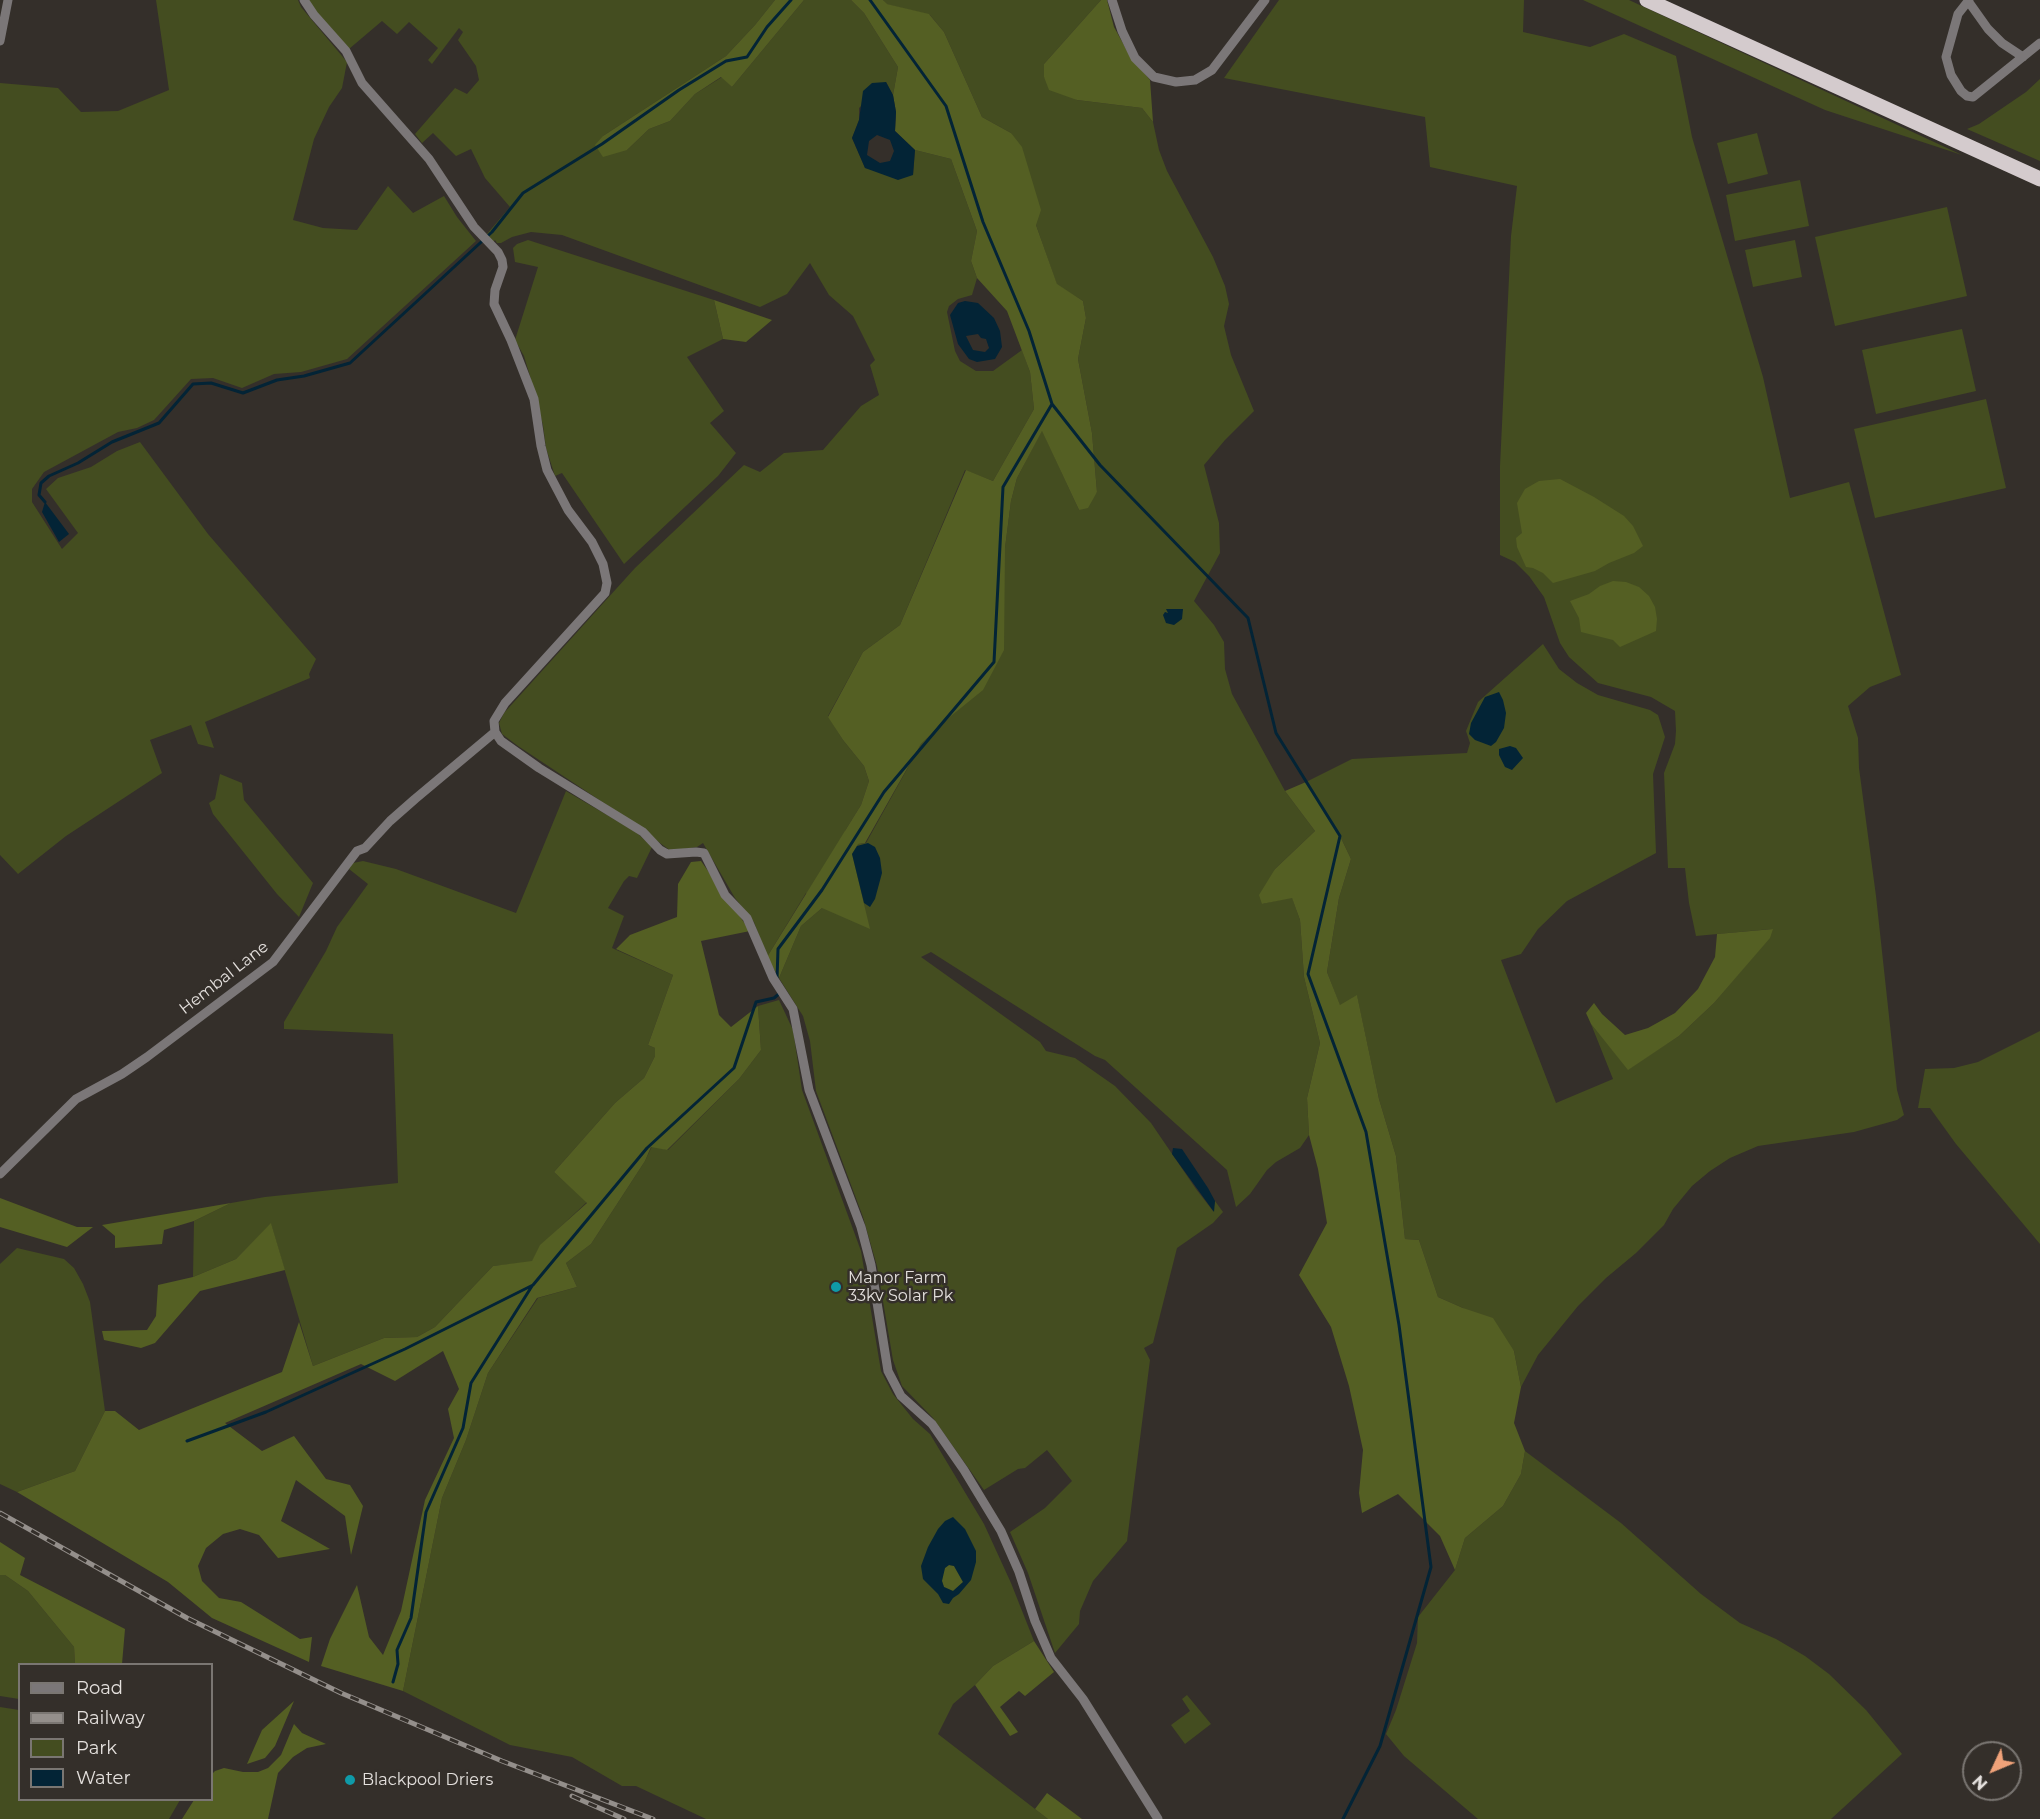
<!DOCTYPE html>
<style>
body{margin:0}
#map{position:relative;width:2040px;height:1819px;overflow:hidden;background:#342f2a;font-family:Montserrat,sans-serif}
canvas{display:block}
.legend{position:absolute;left:18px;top:1663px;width:195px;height:138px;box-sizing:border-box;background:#342f2a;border:2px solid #7a7672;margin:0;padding:8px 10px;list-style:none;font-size:18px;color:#e4e0dd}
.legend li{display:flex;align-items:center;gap:12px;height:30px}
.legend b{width:30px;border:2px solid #7a7672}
.north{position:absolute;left:1962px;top:1741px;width:60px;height:60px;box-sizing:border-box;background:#342f2a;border:2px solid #7a7672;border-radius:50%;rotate:226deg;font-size:16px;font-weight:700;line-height:24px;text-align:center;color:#e4e0dd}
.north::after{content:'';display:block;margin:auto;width:21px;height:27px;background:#f0a279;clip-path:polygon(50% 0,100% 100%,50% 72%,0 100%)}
</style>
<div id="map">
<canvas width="2040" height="1819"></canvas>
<ul class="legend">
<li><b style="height:8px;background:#7b7778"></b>Road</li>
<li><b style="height:8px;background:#948f8b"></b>Railway</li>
<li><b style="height:16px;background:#444d20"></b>Park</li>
<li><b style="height:16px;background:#032436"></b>Water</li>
</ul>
<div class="north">N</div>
</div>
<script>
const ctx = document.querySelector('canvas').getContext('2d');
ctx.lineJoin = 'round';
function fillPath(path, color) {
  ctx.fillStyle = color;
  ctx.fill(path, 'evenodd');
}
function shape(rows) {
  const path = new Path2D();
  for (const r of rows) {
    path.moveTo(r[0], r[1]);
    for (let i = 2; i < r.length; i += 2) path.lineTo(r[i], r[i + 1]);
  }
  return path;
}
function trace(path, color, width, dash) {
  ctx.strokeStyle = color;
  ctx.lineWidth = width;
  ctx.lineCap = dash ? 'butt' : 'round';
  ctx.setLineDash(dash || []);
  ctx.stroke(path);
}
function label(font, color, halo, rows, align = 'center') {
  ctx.font = font + ' Montserrat,sans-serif';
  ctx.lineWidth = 5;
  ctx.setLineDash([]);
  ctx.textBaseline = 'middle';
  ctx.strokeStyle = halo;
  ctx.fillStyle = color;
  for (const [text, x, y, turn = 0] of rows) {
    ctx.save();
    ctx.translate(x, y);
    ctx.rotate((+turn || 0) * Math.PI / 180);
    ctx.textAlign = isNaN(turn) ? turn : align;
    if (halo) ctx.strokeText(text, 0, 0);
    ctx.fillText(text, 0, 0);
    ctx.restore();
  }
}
const green = shape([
 [156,0,298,0,301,7,347,62,342,88,329,107,314,139,293,220,323,228,357,230,388,186,413,213,444,196,457,217,476,241,347,359,301,372,274,374,242,388,213,378,191,379,154,420,137,428,118,432,44,472,32,489,32,502,62,549,78,533,46,489,58,478,91,467,117,451,140,442,208,534,316,659,309,674,310,678,205,722,214,748,198,744,191,725,150,740,162,773,66,836,18,874,0,855,0,83,58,88,81,112,118,111,169,90],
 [306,0,775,0,755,25,726,56,603,136,627,150,649,129,670,121,695,94,722,77,732,87,804,0,851,0,864,13,898,67,893,95,886,82,859,108,859,120,852,138,865,168,913,175,915,150,951,159,977,231,971,261,977,278,972,295,958,299,949,306,947,312,955,351,960,361,976,371,993,371,1022,350,1030,372,1034,409,993,481,965,470,900,625,863,652,828,716,843,740,864,766,869,781,861,805,845,831,858,844,866,843,921,744,946,720,1005,548,1011,501,1017,478,1042,430,1079,510,1097,492,1092,433,1078,359,1086,318,1083,301,1057,285,1036,225,1011,133,982,117,944,32,930,15,886,4,883,0,1101,0,1044,64,1044,77,1077,100,1142,108,1153,122,1159,150,1167,171,1213,257,1225,286,1229,304,1224,326,1231,355,1254,411,1225,440,1204,465,1219,523,1220,553,1194,601,1214,625,1224,642,1225,669,1232,694,1285,791,1315,831,1275,869,1262,904,1292,897,1300,920,1304,977,1320,1043,1307,1098,1309,1135,1300,1148,1276,1162,1267,1170,1250,1194,1236,1207,1227,1170,1105,1060,1095,1056,931,952,921,957,1040,1042,1046,1051,1075,1058,1115,1086,1151,1123,1196,1189,1213,1211,1215,1201,1223,1212,1213,1223,1177,1248,1153,1343,1144,1348,1150,1360,1127,1541,1093,1581,1080,1611,1079,1624,1055,1653,1028,1573,1010,1532,1045,1508,1072,1481,1047,1450,1025,1468,1018,1469,984,1490,933,1418,902,1386,893,1360,877,1266,863,1217,816,1091,810,1041,803,1016,779,978,801,926,822,908,806,893,767,957,754,922,735,898,703,843,697,847,671,851,616,811,518,746,502,734,499,723,504,713,635,568,744,465,760,472,784,453,823,450,861,406,879,395,870,365,875,360,853,316,829,295,810,263,787,294,760,307,562,235,531,232,512,237,501,243,497,243,495,240,492,243,486,235,510,207,485,178,471,149,456,156,433,133,422,143,415,134,455,88,467,94,479,80,476,66,458,40,463,32,459,28,432,64,428,60,438,48,409,22,397,34,382,21,349,49],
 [1279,0,1524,0,1523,32,1590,47,1624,34,1676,56,1692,137,1763,377,1790,498,1849,482,1901,675,1870,687,1848,706,1858,738,1859,768,1876,896,1897,1090,1904,1115,1897,1120,1854,1132,1758,1146,1730,1158,1710,1171,1692,1186,1673,1209,1664,1225,1636,1253,1606,1278,1578,1306,1538,1355,1521,1387,1514,1351,1463,1308,1438,1297,1419,1240,1405,1239,1396,1156,1379,1099,1357,996,1340,1006,1327,972,1339,898,1351,859,1340,836,1306,782,1352,759,1467,753,1470,743,1466,731,1478,702,1543,644,1559,669,1577,683,1598,695,1650,710,1658,715,1665,737,1653,774,1656,853,1567,901,1538,929,1521,954,1501,960,1556,1103,1613,1079,1591,1024,1628,1069,1679,1036,1714,1003,1769,938,1772,929,1696,936,1689,903,1685,868,1668,868,1664,773,1675,744,1676,731,1675,711,1651,697,1598,683,1569,657,1560,643,1544,597,1529,576,1515,562,1500,555,1500,466,1511,236,1517,186,1430,167,1425,117,1224,78],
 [1583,0,1629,0,1962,155,1825,110],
 [2040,79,2040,161,1967,129,1979,124,2026,92],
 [1757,133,1768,174,1728,184,1717,143],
 [1800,180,1809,226,1735,241,1726,195],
 [1947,207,1967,296,1835,326,1815,237],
 [528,240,714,300,723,339,687,357,724,411,710,423,736,453,718,476,624,564,562,473,555,476,546,448,543,425,530,376,524,356,515,340,538,267,515,262,513,248,517,244],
 [1795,240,1802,277,1753,287,1745,250],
 [1962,329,1976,391,1876,414,1862,350],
 [1986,399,2006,488,1875,518,1854,429],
 [220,774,242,783,244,800,313,883,299,917,277,894,213,814,209,803,215,799],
 [566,791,636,832,652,847,637,878,629,876,624,881,608,908,624,916,612,948,673,975,648,1045,655,1048,655,1056,644,1078,615,1103,554,1172,587,1202,541,1245,532,1262,493,1266,435,1327,417,1337,384,1338,313,1366,271,1224,236,1259,193,1277,194,1221,231,1203,265,1197,398,1183,393,1034,284,1029,284,1022,326,951,337,927,368,884,349,869,353,863,363,861,396,869,516,913],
 [779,1000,793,1030,802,1090,861,1251,881,1371,893,1394,913,1419,930,1434,984,1524,1011,1583,1034,1641,993,1666,975,1685,953,1704,938,1734,1048,1819,706,1819,636,1786,622,1786,572,1757,510,1745,403,1691,442,1498,466,1440,488,1373,538,1298,577,1287,566,1263,591,1244,645,1161,652,1146,668,1150,739,1079,761,1050,758,1006],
 [2040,1031,2040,1244,1956,1144,1930,1108,1918,1108,1925,1069,1954,1068,1978,1062],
 [17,1248,64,1259,74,1268,83,1284,90,1302,105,1411,75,1471,17,1492,0,1484,0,1264],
 [1525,1451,1621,1523,1701,1594,1740,1623,1776,1639,1805,1656,1829,1674,1866,1710,1902,1754,1831,1819,1478,1819,1404,1756,1386,1734,1396,1710,1417,1643,1418,1617,1455,1570,1465,1538,1503,1506,1521,1474],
 [0,1575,5,1575,28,1591,74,1647,75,1664,20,1664,19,1699,0,1696],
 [1187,1695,1211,1724,1185,1744,1171,1725,1190,1711,1182,1699],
 [0,1707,19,1710,20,1800,180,1800,169,1819,0,1819]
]);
const forest = shape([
 [775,0,804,0,732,87,721,77,695,94,670,121,649,129,627,150,603,157,595,145,603,136,726,56,755,25],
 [851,0,883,0,887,4,929,14,944,32,982,117,1011,133,1022,147,1041,210,1036,225,1057,284,1083,301,1086,318,1078,359,1092,433,1097,492,1088,508,1079,510,1042,431,1017,478,1011,501,1005,548,1004,650,983,690,946,720,921,744,865,843,858,844,852,854,870,929,822,908,801,926,779,978,767,957,861,805,869,781,864,766,843,740,828,717,863,652,900,625,966,470,993,481,1034,409,1030,372,1007,311,977,278,971,261,977,231,951,159,915,150,895,131,896,112,893,95,898,67,864,13],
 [1101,0,1107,0,1114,27,1130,56,1150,80,1153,122,1142,108,1077,100,1049,90,1044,77,1044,64],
 [714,300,772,320,746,342,723,339],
 [1560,479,1594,497,1624,516,1633,526,1643,546,1634,553,1609,563,1595,571,1553,583,1543,573,1533,568,1526,567,1517,547,1516,538,1522,533,1517,503,1525,489,1539,481],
 [1613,581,1626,582,1639,587,1649,596,1655,607,1657,619,1656,631,1620,647,1613,640,1581,632,1579,618,1570,601,1589,594,1600,586],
 [1306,782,1340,836,1351,859,1339,898,1327,972,1340,1005,1357,995,1379,1099,1396,1156,1405,1239,1419,1240,1438,1297,1463,1308,1493,1318,1514,1351,1521,1387,1514,1423,1525,1451,1521,1474,1503,1506,1465,1538,1455,1570,1440,1536,1398,1494,1362,1513,1359,1493,1363,1450,1349,1386,1331,1327,1299,1275,1327,1223,1318,1169,1309,1135,1307,1098,1320,1043,1304,977,1300,920,1292,898,1262,904,1259,895,1275,869,1315,831,1285,791],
 [701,861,750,931,701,941,719,1015,731,1027,758,1006,761,1050,739,1079,667,1150,651,1147,645,1161,591,1244,566,1263,577,1287,537,1298,488,1373,466,1440,442,1498,403,1691,321,1666,330,1639,357,1585,369,1637,383,1655,401,1611,425,1500,454,1438,448,1409,459,1389,443,1351,395,1381,361,1364,225,1423,262,1451,294,1436,326,1479,350,1485,363,1506,351,1555,345,1516,296,1480,281,1521,330,1549,278,1558,259,1535,240,1529,223,1534,206,1548,198,1566,202,1581,219,1598,241,1602,300,1639,312,1637,309,1662,212,1618,168,1582,17,1492,75,1471,105,1411,115,1411,139,1430,282,1372,299,1322,313,1366,384,1338,417,1337,435,1327,493,1266,532,1261,540,1245,587,1203,554,1172,615,1103,644,1078,655,1056,655,1048,648,1045,673,975,616,949,630,935,677,917,678,884,691,862],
 [1773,929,1770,938,1714,1003,1679,1036,1628,1070,1591,1024,1586,1013,1594,1003,1602,1014,1625,1035,1648,1028,1675,1013,1698,989,1715,957,1717,934],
 [0,1198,77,1227,93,1227,67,1247,0,1227],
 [231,1203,194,1221,164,1230,162,1244,115,1248,115,1236,102,1225],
 [271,1223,285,1270,200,1291,155,1343,141,1348,104,1340,102,1331,147,1330,156,1316,158,1285,193,1277,236,1259],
 [0,1542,25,1558,20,1575,125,1629,122,1664,75,1664,74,1647,28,1591,5,1575,0,1575],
 [949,1565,954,1566,963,1582,953,1591,944,1587,942,1581,942,1575,945,1568],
 [1034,1641,1054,1672,1025,1696,1019,1691,1000,1707,1018,1732,1010,1736,975,1685,993,1666],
 [294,1701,275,1746,265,1758,247,1764,262,1730],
 [294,1724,302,1733,326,1744,307,1748,293,1757,278,1773,268,1819,182,1819,194,1800,212,1800,212,1774,215,1771,224,1768,243,1772,258,1772,268,1768,281,1755],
 [1047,1793,1058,1801,1082,1819,1048,1819,1035,1809]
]);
const water = shape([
 [886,82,893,95,896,112,895,131,915,150,913,175,898,180,865,168,852,138,859,120,863,91,872,83],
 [877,135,890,140,894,151,890,161,880,163,867,155,869,141],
 [965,301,978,303,994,318,1000,331,1002,347,995,359,977,362,969,359,958,344,950,315,958,303],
 [978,334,981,338,986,339,989,348,985,352,973,350,966,336],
 [45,502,69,534,59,542,42,512],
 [1166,609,1183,609,1182,619,1174,625,1166,623,1163,615,1165,612,1168,613],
 [1499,692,1503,700,1506,713,1504,728,1496,742,1491,746,1475,740,1469,734,1471,723,1485,697],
 [1510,746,1516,748,1523,758,1512,770,1505,767,1499,755,1499,749],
 [868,843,875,847,880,858,882,873,875,899,870,907,864,903,852,854,857,846],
 [1173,1148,1182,1149,1208,1188,1215,1201,1214,1212,1172,1154],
 [953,1517,965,1529,976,1551,976,1562,971,1580,959,1594,953,1598,949,1604,943,1603,938,1594,923,1579,921,1566,928,1547,938,1529,945,1521],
 [949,1565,954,1566,963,1582,953,1591,944,1587,942,1581,945,1568]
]);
const stream = shape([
 [1052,404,1100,465,1248,618,1276,733,1340,836,1308,974,1366,1132,1399,1325,1431,1567,1380,1746,1343,1819],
 [45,502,39,495,41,483,49,476,78,463,112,442,159,423,193,384,211,383,243,393,277,380,304,376,350,363,492,232,523,193,602,144,679,90,726,61,747,57,767,27,791,0],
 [777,979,778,949,822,890,884,792,994,662,1003,487,1052,404,1029,331,983,222,946,106,870,0],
 [187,1441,266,1412,405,1349,533,1285,647,1148,734,1068,756,1002,774,998,780,993],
 [393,1682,398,1664,397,1650,411,1618,426,1512,463,1428,471,1383,532,1286]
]);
const minor = shape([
 [304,0,314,15,346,51,362,83,429,159,474,227,498,252,502,260,503,267,495,290,494,304,511,340,534,399,541,446,547,470,568,510,592,542,603,564,607,583,605,593,505,703,494,721,495,732,501,741,539,768,643,832,660,850,667,854,696,852,704,853,725,895,747,918,773,978,793,1009,809,1090,861,1227,871,1265,888,1371,901,1396,932,1424,964,1470,1001,1531,1019,1572,1035,1621,1051,1658,1083,1699,1158,1819],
 [1112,0,1122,31,1135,58,1154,77,1176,82,1195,80,1212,70,1265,0],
 [1969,0,1958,14,1946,57,1951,75,1961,91,1967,96,1973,97,2040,43],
 [1968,1,1988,29,2002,43,2023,57],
 [0,41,8,0],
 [0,1174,76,1099,122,1074,147,1057,273,962,357,851,365,848,390,821,415,799,495,732]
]);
const trunk = shape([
 [1647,0,2040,179]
]);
const rail = shape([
 [0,1513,187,1618,341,1693,502,1761,653,1819],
 [572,1796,624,1819]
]);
const markers = [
 [836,1287,6,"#0f9aa8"],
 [350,1780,6,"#0f9aa8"]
];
const streetNames = [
 ["Hembal Lane",224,978,-38]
];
const poiNames = [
 ["Manor Farm",848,1278],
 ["33kv Solar Pk",848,1296],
 ["Blackpool Driers",362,1780]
];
fillPath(green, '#444d20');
fillPath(forest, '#545f23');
fillPath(water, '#032436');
trace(stream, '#032436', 3);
trace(minor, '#7b7778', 9);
trace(trunk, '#d4cbcd', 15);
trace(rail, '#948f8b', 5);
trace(rail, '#342f2a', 3, [9]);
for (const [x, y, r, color] of markers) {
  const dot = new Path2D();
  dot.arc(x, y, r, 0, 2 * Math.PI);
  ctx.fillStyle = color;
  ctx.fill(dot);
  trace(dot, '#342f2a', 2);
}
label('16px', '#e4e0dd', '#342f2a', streetNames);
label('16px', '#e4e0dd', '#342f2a', poiNames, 'left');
</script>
